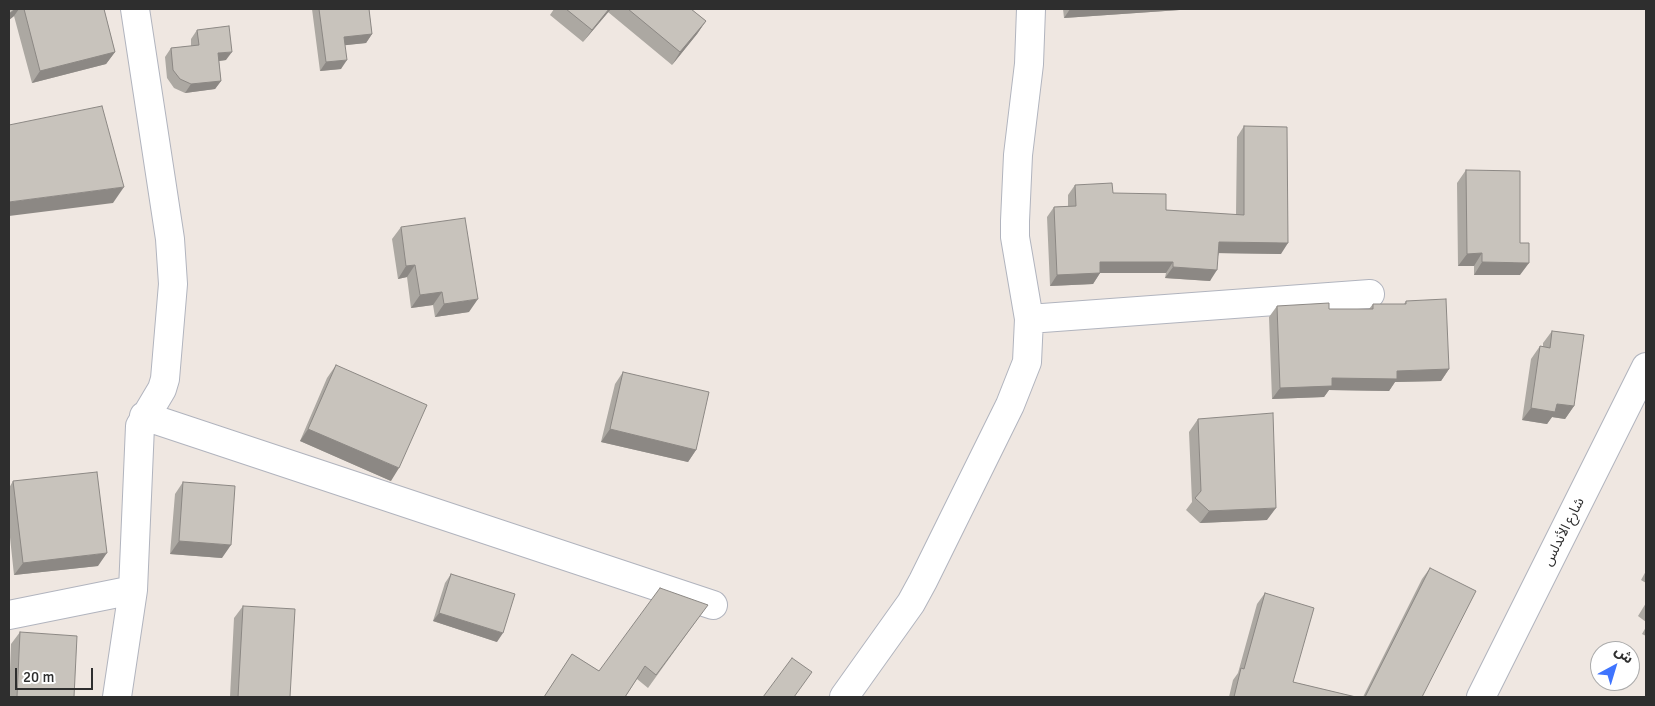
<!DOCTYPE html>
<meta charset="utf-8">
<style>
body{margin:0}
#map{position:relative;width:1655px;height:706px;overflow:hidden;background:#efe7e1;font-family:Signika,"Noto Sans Arabic",sans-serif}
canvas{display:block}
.frame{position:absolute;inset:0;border:10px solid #2e2e2e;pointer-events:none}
.north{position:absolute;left:1590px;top:641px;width:50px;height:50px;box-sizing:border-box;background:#fff;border:1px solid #ababab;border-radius:50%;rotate:39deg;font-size:14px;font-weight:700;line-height:20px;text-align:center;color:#2e2e2e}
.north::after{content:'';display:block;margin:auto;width:18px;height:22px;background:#3f74fe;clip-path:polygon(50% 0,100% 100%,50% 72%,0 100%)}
.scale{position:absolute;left:15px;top:668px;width:78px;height:22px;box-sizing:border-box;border:2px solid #2e2e2e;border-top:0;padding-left:6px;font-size:15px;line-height:18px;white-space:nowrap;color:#2e2e2e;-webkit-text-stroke:4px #fff;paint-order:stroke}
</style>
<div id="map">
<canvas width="1655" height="706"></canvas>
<div class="frame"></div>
<div class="north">ش</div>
<div class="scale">20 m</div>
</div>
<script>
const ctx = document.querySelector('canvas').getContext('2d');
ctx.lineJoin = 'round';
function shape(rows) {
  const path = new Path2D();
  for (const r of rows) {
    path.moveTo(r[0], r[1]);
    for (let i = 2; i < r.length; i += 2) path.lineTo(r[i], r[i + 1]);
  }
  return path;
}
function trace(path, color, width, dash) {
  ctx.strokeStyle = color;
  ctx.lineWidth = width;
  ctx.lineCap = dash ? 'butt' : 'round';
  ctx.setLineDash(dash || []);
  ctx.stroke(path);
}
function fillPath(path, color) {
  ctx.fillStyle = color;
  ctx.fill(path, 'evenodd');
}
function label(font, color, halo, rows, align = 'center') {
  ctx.font = font + ' Signika,"Noto Sans Arabic",sans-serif';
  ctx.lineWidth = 4.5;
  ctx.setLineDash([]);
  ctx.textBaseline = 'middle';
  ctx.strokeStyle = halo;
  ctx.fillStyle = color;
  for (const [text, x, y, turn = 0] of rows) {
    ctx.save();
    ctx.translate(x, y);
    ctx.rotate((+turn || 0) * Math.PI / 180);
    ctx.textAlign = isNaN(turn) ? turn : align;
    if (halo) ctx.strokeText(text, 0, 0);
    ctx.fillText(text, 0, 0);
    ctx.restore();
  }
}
const minor = shape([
 [1029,319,1370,294],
 [144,416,713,605],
 [9,615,133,590],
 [117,697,133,590,140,426,162,389,165,379,173,284,170,239,135,9],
 [844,697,911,603,923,581,1010,405,1027,362,1029,319,1015,237,1015,221,1018,155,1029,64,1031,9]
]);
const secondary = shape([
 [1481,697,1646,367]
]);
const wall = shape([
 [9,9,104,9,115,52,106,64,32,83,14,16,9,20],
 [312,9,369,9,372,34,366,43,345,45,341,69,320,71],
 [554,9,691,9,706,21,697,34,672,65,608,12,583,42,550,15],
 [1063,9,1194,9,1064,18],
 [197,30,226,60,219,61,221,81,215,89,185,93,174,88,167,78,165,57,171,48,191,46,191,39],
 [1244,126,1281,254,1219,253,1210,281,1165,278,1166,273,1100,273,1093,284,1050,286,1047,217,1054,207,1068,206,1068,195,1075,185,1113,193,1166,210,1236,215,1237,137],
 [1466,170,1520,275,1474,275,1474,266,1458,266,1457,183],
 [401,227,469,312,435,317,433,305,411,308,407,277,398,279,392,239],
 [1406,301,1449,369,1441,381,1395,382,1389,391,1329,390,1324,397,1272,399,1269,317,1277,306,1329,309,1369,309,1373,304,1404,304],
 [1552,331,1574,406,1565,419,1552,417,1547,424,1522,420,1531,359,1540,346,1543,347,1543,343],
 [336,365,391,481,300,441,327,378],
 [623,372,696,450,688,462,601,442,615,384],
 [1198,419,1267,520,1200,523,1186,510,1192,502,1189,432],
 [13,481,98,566,14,575,9,528,9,488],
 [183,482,222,558,170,554,175,494],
 [1430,568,1422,697,1363,697,1422,579],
 [1646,571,1646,583,1641,580],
 [451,574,497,642,433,621,445,583],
 [1265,593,1293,682,1356,697,1229,697,1233,680,1238,673,1257,604],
 [1646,603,1646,622,1638,616],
 [243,606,290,697,230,697,234,618],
 [699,617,648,688,637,679,625,697,544,697,572,654,599,671],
 [1646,627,1646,636,1642,634],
 [20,632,74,697,9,697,11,644]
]);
const shadedWall = shape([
 [15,9,19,9,14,16,9,20,9,14],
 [609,9,611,9,583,42,592,30],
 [1070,9,1194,9,1064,18],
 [706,21,697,34,672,65,680,52],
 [372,34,366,43,338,46,344,37],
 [115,52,106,64,32,83,40,71],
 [232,52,226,60,211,62,218,53],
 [347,60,341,69,320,71,326,62],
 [221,81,215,89,185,93,191,84],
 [124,187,113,203,9,216,9,202],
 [1219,242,1288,243,1281,254,1212,253],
 [1482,253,1474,266,1458,266,1467,254],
 [1100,262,1173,262,1166,273,1092,273],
 [1482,262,1529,263,1520,275,1474,275],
 [415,265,407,277,398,279,406,266],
 [1173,267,1217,270,1210,281,1165,278],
 [1100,273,1093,284,1050,286,1057,275],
 [442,292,433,305,411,308,420,295],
 [478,299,469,312,435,317,444,304],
 [1449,369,1441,381,1395,382,1389,391,1329,390,1324,397,1272,399,1280,388,1332,378,1397,371],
 [1557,404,1574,406,1565,419,1552,417,1547,424,1522,420,1531,408],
 [308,429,399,468,391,481,300,441],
 [610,429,696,450,688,462,601,442],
 [1276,508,1267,520,1200,523,1209,511],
 [179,541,231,545,222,558,170,554],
 [107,553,98,566,14,575,23,563],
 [439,613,503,633,497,642,433,621]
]);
const building = shape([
 [9,9,15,9,9,14,9,9],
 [24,9,104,9,115,52,40,71,24,9],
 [319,9,369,9,372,34,344,37,347,60,326,62,319,9],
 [566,9,609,9,592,30,566,9],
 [628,9,691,9,706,21,680,52,628,9],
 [229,26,232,52,218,53,221,81,191,84,180,79,173,70,171,48,199,45,197,30,229,26],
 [102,106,124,187,9,202,9,125,102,106],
 [1244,126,1287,127,1288,243,1219,242,1217,270,1173,267,1173,262,1100,262,1100,273,1057,275,1054,207,1076,206,1075,185,1112,183,1113,193,1166,194,1166,210,1244,215,1244,126],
 [1466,170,1520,171,1520,243,1529,243,1529,263,1482,262,1482,253,1467,254,1466,170],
 [465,218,478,299,444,304,442,292,420,295,415,265,406,266,401,227,465,218],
 [1446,299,1449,369,1397,371,1397,379,1332,378,1332,386,1280,388,1277,306,1329,303,1329,309,1373,309,1373,304,1406,304,1406,301,1446,299],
 [1552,331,1584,335,1574,406,1557,404,1555,412,1531,408,1540,346,1550,348,1552,331],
 [336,365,427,405,399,468,308,429,336,365],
 [623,372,709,392,696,450,610,429,623,372],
 [1273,413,1276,508,1209,511,1195,498,1201,491,1198,419,1273,413],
 [97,472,107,553,23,563,13,481,97,472],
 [183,482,235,486,231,545,179,541,183,482],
 [1430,568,1476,591,1422,697,1365,697,1430,568],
 [451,574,515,594,503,633,439,613,451,574],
 [660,588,708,605,656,675,645,666,625,697,544,697,572,654,599,671,660,588],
 [1265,593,1314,608,1293,682,1356,697,1234,697,1241,668,1244,669,1265,593],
 [243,606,295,609,290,697,238,697,243,606],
 [20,632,77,636,74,697,17,697,20,632],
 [792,658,812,672,794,697,763,697,792,658]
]);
const streetNames = [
 ["شارع الأندلس",1564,532,-63]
];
trace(minor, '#b1b4be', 30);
trace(secondary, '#b1b4be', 30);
trace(minor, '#fff', 28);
trace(secondary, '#fff', 28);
fillPath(wall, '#aca8a2');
fillPath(shadedWall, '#8c8884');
fillPath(building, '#c8c3bc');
trace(building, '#8c8884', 1);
label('14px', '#2e2e2e', '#fff', streetNames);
</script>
